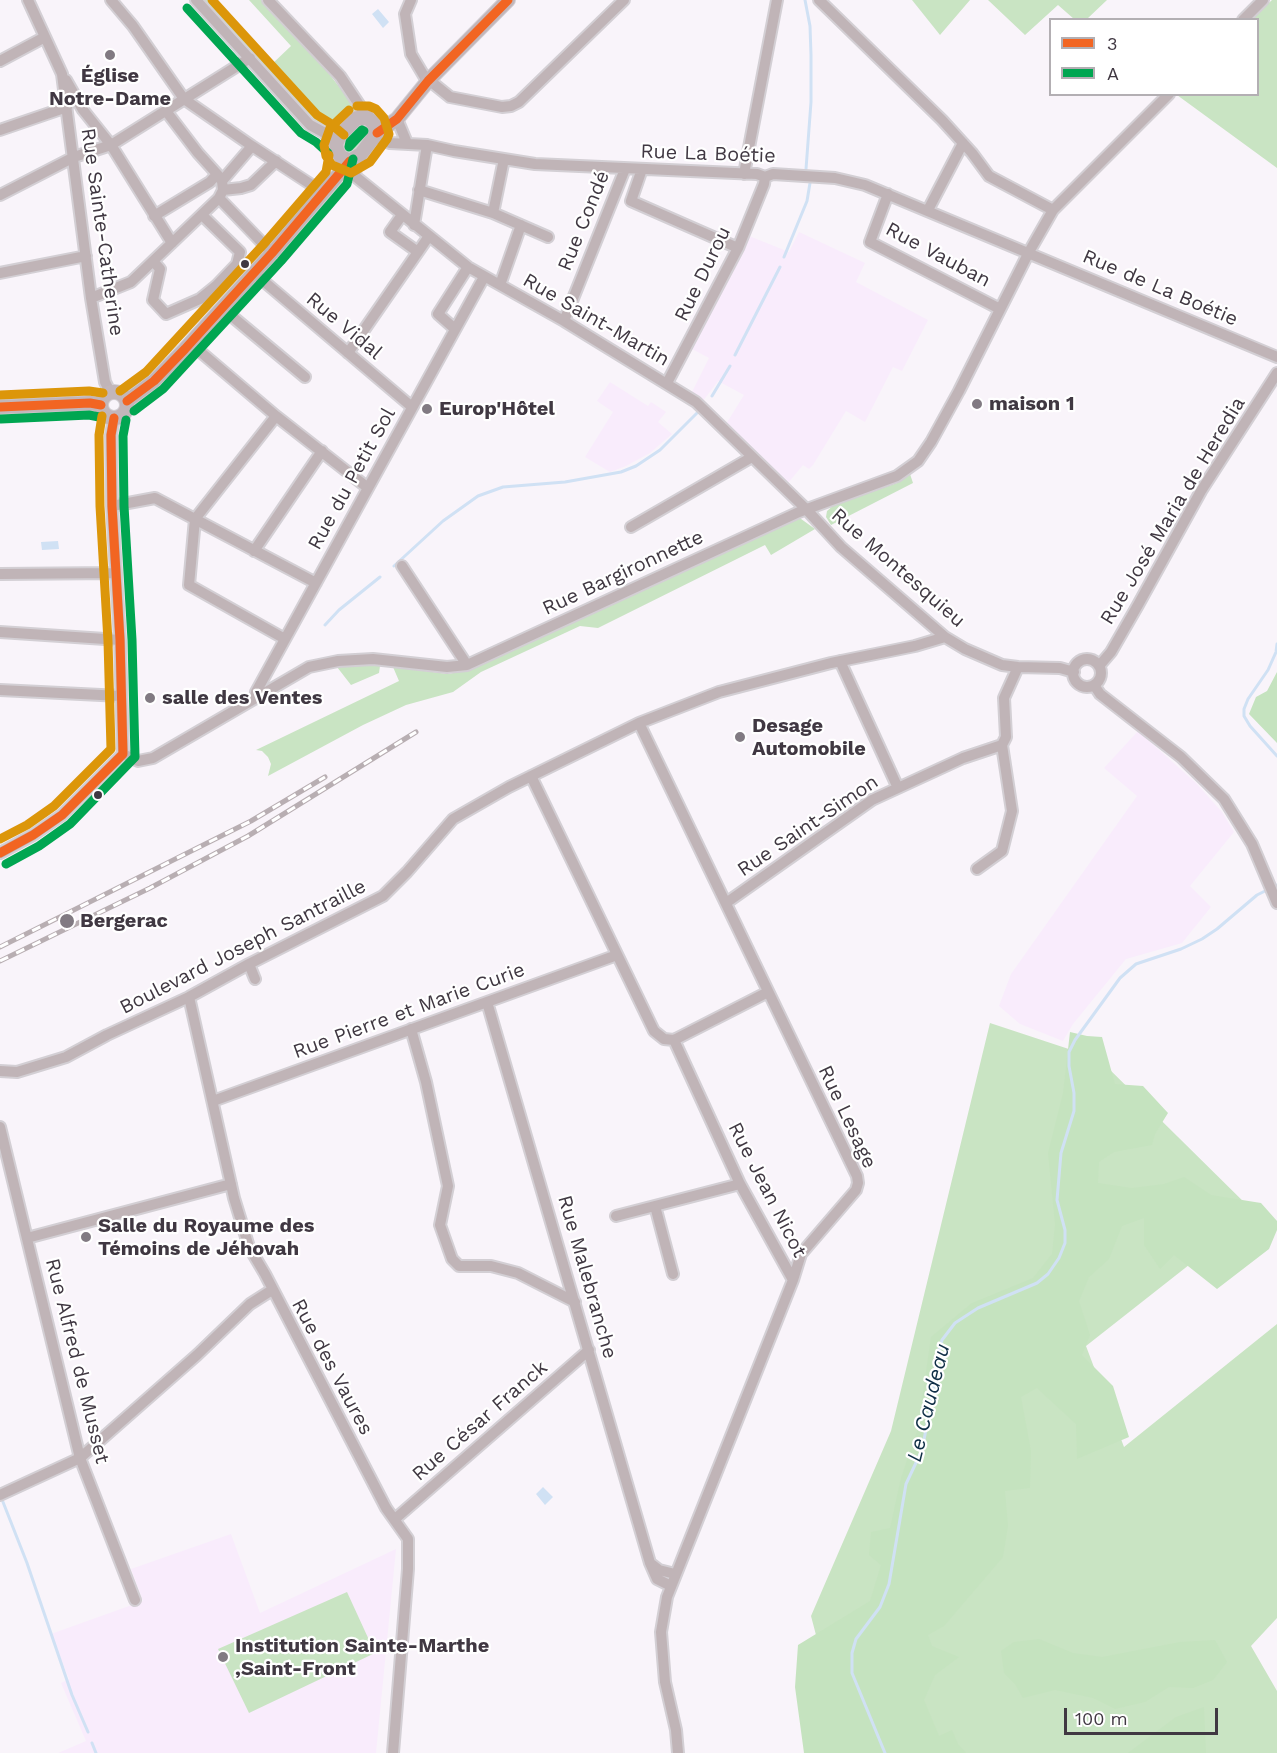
<!DOCTYPE html>
<meta charset="utf-8">
<style>
body{margin:0}
#map{position:relative;width:1277px;height:1753px;overflow:hidden;background:#f9f4fa;font-family:"Work Sans",sans-serif}
canvas{display:block}
.legend{position:absolute;left:1049px;top:18px;width:210px;height:78px;box-sizing:border-box;background:#fff;border:2px solid #b3afb3;margin:0;padding:8px 10px;list-style:none;font-size:18px;color:#403842}
.legend li{display:flex;align-items:center;gap:12px;height:30px}
.legend b{width:30px;border:2px solid #b3afb3}
.scale{position:absolute;left:1064px;top:1708px;width:154px;height:27px;box-sizing:border-box;border:3px solid #403842;border-top:0;padding-left:8px;font-size:18px;line-height:21px;white-space:nowrap;color:#403842;-webkit-text-stroke:4px #fff;paint-order:stroke}
</style>
<div id="map">
<canvas width="1277" height="1753"></canvas>
<ul class="legend">
<li><b style="height:8px;background:#f26522"></b>3</li>
<li><b style="height:8px;background:#00a651"></b>A</li>
</ul>
<div class="scale">100 m</div>
</div>
<script>
const ctx = document.querySelector('canvas').getContext('2d');
ctx.lineJoin = 'round';
function fillPath(path, color) {
  ctx.fillStyle = color;
  ctx.fill(path, 'evenodd');
}
function shape(rows) {
  const path = new Path2D();
  for (const r of rows) {
    if (r.length === 3) {
      path.moveTo(r[0] + r[2], r[1]);
      path.arc(r[0], r[1], r[2], 0, 2 * Math.PI);
      continue;
    }
    path.moveTo(r[0], r[1]);
    for (let i = 2; i < r.length; i += 2) path.lineTo(r[i], r[i + 1]);
  }
  return path;
}
function trace(path, color, width, dash) {
  ctx.strokeStyle = color;
  ctx.lineWidth = width;
  ctx.lineCap = dash ? 'butt' : 'round';
  ctx.setLineDash(dash || []);
  ctx.stroke(path);
}
function label(font, color, halo, rows, align = 'center') {
  ctx.font = font + ' "Work Sans",sans-serif';
  ctx.lineWidth = 4.5;
  ctx.setLineDash([]);
  ctx.textBaseline = 'middle';
  ctx.strokeStyle = halo;
  ctx.fillStyle = color;
  for (const [text, x, y, turn = 0] of rows) {
    ctx.save();
    ctx.translate(x, y);
    ctx.rotate((+turn || 0) * Math.PI / 180);
    ctx.textAlign = isNaN(turn) ? turn : align;
    if (halo) ctx.strokeText(text, 0, 0);
    ctx.fillText(text, 0, 0);
    ctx.restore();
  }
}
const built = shape([
 [799,232,865,263,856,282,928,320,902,371,893,367,865,422,846,411,813,465,809,469,803,465,788,483,726,424,744,395,718,381,703,401,691,394,709,358,692,349,749,236,789,252],
 [610,382,648,406,651,402,666,412,658,422,672,434,650,453,626,466,610,472,585,457,613,412,597,401],
 [1138,731,1196,783,1222,812,1234,832,1190,886,1211,907,1182,943,1126,959,1073,1024,1063,1041,1020,1024,999,1006,1011,974,1137,796,1104,768],
 [231,1534,260,1613,396,1549,376,1753,58,1753,86,1741,61,1683,69,1679,51,1634,143,1601,131,1569]
]);
const green = shape([
 [201,0,211,0,271,65,291,46,249,0,261,0,326,70,360,113,334,137,326,132],
 [912,0,970,0,940,35],
 [988,0,1107,0,1087,19,1074,19,1058,5,1025,35],
 [1272,0,1277,0,1277,168,1177,95,1258,94,1258,20,1252,19],
 [360,123,367,124,371,130,359,149,349,152,342,146,342,140],
 [910,474,913,483,831,525,826,517,827,511,834,505,897,483],
 [797,516,815,529,771,555,765,545,598,628,580,626,481,672,453,692,406,705,363,725,268,776,271,764,268,757,262,751,256,750,399,681,393,667,448,674,473,669,774,530,779,524],
 [351,665,380,666,379,673,351,685,337,667],
 [990,1023,1099,1059,1255,1213,1086,1346,1124,1447,1277,1324,1277,1618,1251,1646,1277,1691,1277,1753,847,1753,811,1616,891,1431],
 [347,1592,375,1653,249,1713,218,1649]
]);
const forest = shape([
 [1277,672,1277,743,1249,714,1256,697,1267,691],
 [1070,1032,1087,1036,1102,1037,1115,1084,1143,1086,1168,1113,1155,1134,1152,1145,1114,1152,1099,1162,1098,1183,1132,1188,1164,1184,1184,1177,1211,1195,1261,1203,1277,1221,1277,1230,1269,1249,1217,1289,1174,1255,1160,1269,1144,1245,1144,1218,1122,1226,1109,1259,1089,1277,1079,1301,1090,1335,1082,1355,1113,1386,1129,1437,1077,1459,1076,1424,1037,1388,1021,1397,1031,1451,1030,1488,1005,1491,1008,1526,1003,1557,944,1626,928,1635,932,1646,959,1657,935,1675,924,1700,939,1736,952,1730,958,1744,966,1753,804,1753,795,1687,798,1645,870,1601,881,1565,869,1555,871,1532,890,1528,901,1478,918,1428,931,1337,972,1303,1033,1278,1052,1254,1055,1224,1048,1153,1063,1093],
 [1039,1639,1073,1653,1102,1657,1180,1642,1215,1640,1227,1662,1213,1680,1193,1688,1169,1687,1145,1702,1115,1709,1093,1698,1055,1690,1023,1698,1015,1684,1004,1673,1001,1651,1014,1642],
 [1204,1707,1206,1753,1128,1753,1176,1717]
]);
const water = shape([
 [378,9,389,22,383,28,372,14],
 [58,541,59,549,42,550,41,542],
 [543,1487,553,1497,545,1505,536,1494]
]);
const stream = shape([
 [805,0,810,26,811,55,811,102,806,169],
 [784,257,807,201,810,183],
 [735,355,780,267],
 [712,396,730,366],
 [394,566,443,521,478,496,503,487,565,482,621,472,636,466,660,450,697,413],
 [325,625,339,610,380,577],
 [1277,644,1276,652,1268,670,1248,699,1244,709,1244,716,1250,726,1277,756],
 [3,1502,27,1563,72,1695,88,1732],
 [92,1743,96,1753],
 [885,1753,852,1673,852,1653,856,1639,880,1607,889,1584,906,1484,922,1450,933,1393,936,1362,942,1340,955,1323,978,1308,1037,1283,1048,1274,1059,1258,1065,1243,1065,1230,1057,1200,1061,1153,1074,1111,1074,1093,1069,1066,1069,1052,1075,1040,1120,978,1136,964,1181,949,1202,939,1217,929,1257,895,1277,885]
]);
const minor = shape([
 [28,0,62,74,91,298,105,382,110,392],
 [111,0,133,26,184,99,252,146,324,193],
 [196,0,310,125,323,132,336,144],
 [268,0,340,76,368,118],
 [411,0,405,14,411,54,424,76,450,97,502,107,511,106,519,102,624,0],
 [819,0,942,120,972,153,989,176,1053,210],
 [1243,20,1263,0],
 [0,61,45,37],
 [66,80,83,110,111,145,172,243],
 [166,111,198,153,217,174,222,181,223,190],
 [397,119,407,143],
 [0,130,67,107],
 [375,138,390,143,427,145,454,151,535,164,757,174,765,177,773,174,835,178,865,185,1277,357],
 [353,160,356,177,468,267,564,321,696,402,806,509,841,547,945,637,965,649,1002,665,1018,667,1060,668,1074,672],
 [642,169,631,201,738,248],
 [744,174,777,0],
 [222,181,252,146],
 [223,190,241,188,251,185,276,161],
 [419,190,493,213,548,237],
 [888,194,870,242,1000,309],
 [0,195,74,157,111,145,250,58],
 [219,198,272,253],
 [928,210,963,143],
 [493,213,504,159],
 [402,215,390,232,418,252],
 [154,216,210,182,217,174],
 [414,225,427,145],
 [153,261,160,269,153,300,166,314,200,299,216,286,237,264,240,252,202,215],
 [0,273,86,256],
 [254,273,412,407],
 [500,285,521,225],
 [91,298,131,282,219,198,223,190],
 [222,308,305,377],
 [564,321,625,169],
 [455,329,438,314,468,267],
 [190,343,276,416,368,488],
 [348,353,429,236],
 [667,383,738,248,764,184,765,177],
 [276,416,195,519,189,585,285,639],
 [114,418,111,435,112,506,120,640,123,754],
 [112,506,155,498,316,583],
 [631,527,752,457],
 [254,551,322,451],
 [402,566,467,665],
 [0,574,115,573],
 [0,632,120,640],
 [1087,673,14],
 [840,661,898,788],
 [1099,666,1111,652,1138,605,1201,491,1277,373],
 [1094,685,1100,694,1181,757,1224,799,1252,844,1277,903],
 [0,690,121,696],
 [255,698,256,692,484,277],
 [639,723,857,1176,858,1183,856,1190,801,1254,793,1280,667,1597,661,1632,665,1682,676,1730,678,1753],
 [123,754,138,761,153,758,309,667,338,661,373,659,447,667,467,665,799,512,897,476,918,461,931,442,959,391,1029,252,1053,210,1169,94],
 [531,776,654,1031,664,1039,674,1040],
 [0,853,33,835,62,815,123,754],
 [977,869,1002,851,1012,811,1002,745],
 [726,903,872,800,963,758,1002,745,1006,737,1004,698,1018,667],
 [249,964,255,979],
 [189,997,234,1198,249,1247,265,1274,386,1508,408,1539,408,1569,393,1753],
 [487,1002,650,1563,657,1579,671,1586],
 [411,1029,426,1082,448,1186,440,1225,452,1259,459,1266,491,1266,518,1273,575,1302],
 [674,1040,740,1184,793,1280],
 [674,1040,768,992],
 [0,1071,17,1072,66,1057,107,1035,189,997,249,964,383,896,407,872,453,819,509,787,639,723,719,692,831,663,915,646,945,637],
 [213,1101,617,955],
 [0,1127,80,1458,135,1600],
 [655,1206,673,1274],
 [616,1216,740,1184],
 [27,1238,231,1184],
 [0,1495,80,1458,197,1355,250,1304,272,1290],
 [395,1519,589,1350],
 [650,1563,659,1570,675,1574]
]);
const major = shape([
 [357,118,368,118,374,124,377,133,361,154,350,161,341,157,337,151,336,144,340,135,357,118],
 [377,133,397,119,428,81,508,0],
 [114,405,13],
 [127,401,154,381,185,349,272,253,350,161],
 [0,407,90,403,101,405]
]);
const rail = shape([
 [0,947,251,821,325,777],
 [0,961,150,888,248,836,416,732]
]);
const bus1 = shape([
 [377,133,397,119,428,81,508,0],
 [127,401,154,381,185,349,272,253,350,161],
 [0,407,90,403,101,405],
 [0,853,33,835,62,815,123,754,120,640,112,506,111,435,114,418]
]);
const bus2 = shape([
 [187,8,301,133,316,142,328,153],
 [362,130,364,131,349,147,350,142,362,130],
 [134,411,163,389,281,261,347,184,353,159],
 [1,419,89,415,99,417],
 [6,864,39,846,70,824,135,757,132,640,124,506,123,436,126,420]
]);
const bus3 = shape([
 [212,0,317,115,330,123,344,135],
 [349,110,330,128,324,145,326,156,332,165,351,173,370,162,387,139,389,134,384,118,376,109,369,106,357,106],
 [120,391,146,372,263,245,326,172,329,155],
 [0,395,89,391,103,393],
 [0,839,27,825,54,806,111,749,108,641,100,506,99,435,102,416]
]);
const markers = [
 [110,55,6,"#817a82"],
 [245,264,5,"#403842"],
 [977,404,6,"#817a82"],
 [427,409,6,"#817a82"],
 [150,698,6,"#817a82"],
 [740,737,6,"#817a82"],
 [98,795,5,"#403842"],
 [67,921,8,"#817a82"],
 [86,1237,6,"#817a82"],
 [223,1657,6,"#817a82"]
];
const poiNames = [
 ["Église",110,76,"center"],
 ["Notre-Dame",110,99,"center"],
 ["maison 1",989,404],
 ["Europ'Hôtel",439,409],
 ["salle des Ventes",162,698],
 ["Desage",752,726],
 ["Automobile",752,749],
 ["Bergerac",80,921],
 ["Salle du Royaume des",98,1226],
 ["Témoins de Jéhovah",98,1249],
 ["Institution Sainte-Marthe",235,1646],
 [",Saint-Front",235,1669]
];
const streetNames = [
 ["Rue La Boétie",708,154,2],
 ["Rue Condé",584,221,-68],
 ["Rue Sainte-Catherine",102,232,82],
 ["Rue Vauban",938,255,28],
 ["Rue Durou",703,274,-64],
 ["Rue de La Boétie",1160,288,23],
 ["Rue Saint-Martin",596,320,30],
 ["Rue Vidal",344,326,40],
 ["Rue du Petit Sol",352,479,-61],
 ["Rue José Maria de Heredia",1173,511,-59],
 ["Rue Montesquieu",898,568,41],
 ["Rue Bargironnette",623,573,-25],
 ["Rue Saint-Simon",808,826,-34],
 ["Boulevard Joseph Santraille",243,947,-27],
 ["Rue Pierre et Marie Curie",409,1011,-20],
 ["Rue Lesage",847,1117,65],
 ["Rue Jean Nicot",767,1190,63],
 ["Rue Malebranche",587,1277,74],
 ["Rue Alfred de Musset",77,1361,76],
 ["Rue des Vaures",332,1367,62],
 ["Rue César Franck",480,1421,-41]
];
const waterNames = [
 ["Le Caudeau",929,1403,-76]
];
fillPath(built, '#f9ecfc');
fillPath(green, '#c9e4c3');
fillPath(forest, '#c5e3bf');
fillPath(water, '#d0e1f4');
trace(stream, '#d0e1f4', 3);
trace(minor, '#d3cfd4', 14);
trace(major, '#d3cfd4', 16);
trace(minor, '#c0b4b7', 10);
trace(major, '#c2b6ba', 14);
trace(rail, '#b8aeb2', 5);
trace(rail, '#fff', 3, [9]);
trace(bus1, '#f26522', 9);
trace(bus2, '#00a651', 9);
trace(bus3, '#dc960a', 9);
for (const [x, y, r, color] of markers) {
  const dot = new Path2D();
  dot.arc(x, y, r, 0, 2 * Math.PI);
  ctx.fillStyle = color;
  ctx.fill(dot);
  trace(dot, '#fff', 2);
}
label('bold 20px', '#403842', '#fff', poiNames, 'left');
label('20px', '#403842', '#fff', streetNames);
label('italic 21px', '#0f2e46', '#fff', waterNames);
</script>
